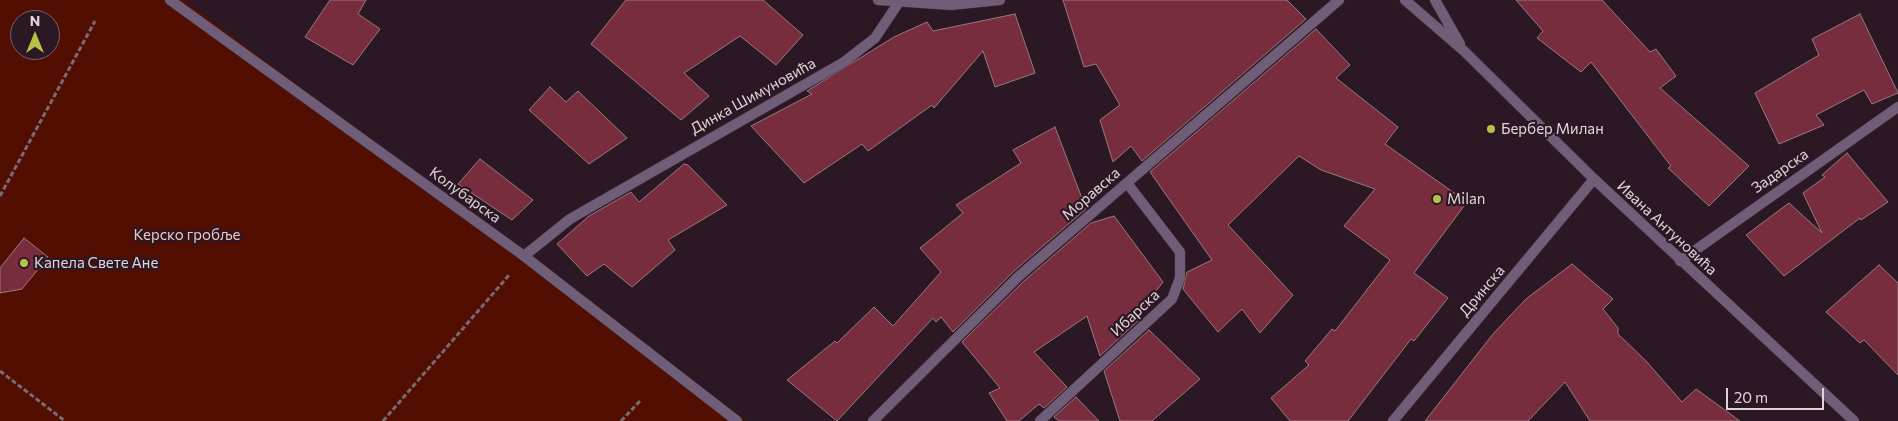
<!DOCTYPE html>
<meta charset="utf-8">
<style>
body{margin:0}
#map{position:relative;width:1898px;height:421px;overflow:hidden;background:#2b1824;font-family:Commissioner,sans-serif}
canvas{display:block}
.north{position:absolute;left:10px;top:10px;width:50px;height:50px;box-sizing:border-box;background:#2b1824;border:1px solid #73636d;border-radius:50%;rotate:0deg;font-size:14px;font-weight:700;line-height:20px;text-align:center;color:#e0d3da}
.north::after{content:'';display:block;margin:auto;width:18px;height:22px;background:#b8c147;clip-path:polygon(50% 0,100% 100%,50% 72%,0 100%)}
.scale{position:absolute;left:1726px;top:388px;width:98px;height:22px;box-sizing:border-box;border:2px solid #e0d3da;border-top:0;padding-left:6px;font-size:15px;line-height:18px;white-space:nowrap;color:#e0d3da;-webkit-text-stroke:4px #2b1824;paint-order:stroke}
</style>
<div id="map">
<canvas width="1898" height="421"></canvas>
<div class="north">N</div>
<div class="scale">20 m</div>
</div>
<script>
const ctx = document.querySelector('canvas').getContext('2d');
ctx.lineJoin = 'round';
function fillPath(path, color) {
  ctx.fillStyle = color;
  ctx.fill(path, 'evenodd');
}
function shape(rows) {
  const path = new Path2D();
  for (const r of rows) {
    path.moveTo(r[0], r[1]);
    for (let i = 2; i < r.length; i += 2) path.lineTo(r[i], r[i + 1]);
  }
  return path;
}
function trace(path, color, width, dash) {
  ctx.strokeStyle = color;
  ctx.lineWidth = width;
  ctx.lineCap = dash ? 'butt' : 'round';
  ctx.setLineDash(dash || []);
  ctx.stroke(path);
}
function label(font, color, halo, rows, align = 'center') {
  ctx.font = font + ' Commissioner,sans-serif';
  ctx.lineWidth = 4.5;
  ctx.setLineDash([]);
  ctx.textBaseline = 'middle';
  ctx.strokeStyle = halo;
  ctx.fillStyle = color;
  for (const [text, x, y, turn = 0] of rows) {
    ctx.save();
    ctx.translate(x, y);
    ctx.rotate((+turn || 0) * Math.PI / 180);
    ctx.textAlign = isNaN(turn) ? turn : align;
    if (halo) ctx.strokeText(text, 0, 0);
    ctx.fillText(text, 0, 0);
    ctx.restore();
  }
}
const green = shape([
 [0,0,184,0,746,421,0,421],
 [20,20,50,20,50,50,20,50]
]);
const building = shape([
 [330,0,366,0,358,14,380,29,353,65,305,37,330,0],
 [626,0,763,0,803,35,776,65,740,36,684,73,709,96,681,120,591,44,626,0],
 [1063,0,1287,0,1306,19,1142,161,1131,146,1113,162,1100,120,1120,105,1096,64,1084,67,1063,0],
 [1516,0,1602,0,1650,52,1656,49,1676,76,1660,88,1749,166,1709,206,1668,168,1671,166,1591,62,1581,72,1537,38,1543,31,1516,0],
 [1015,14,1035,73,995,87,983,51,934,108,932,105,868,151,862,144,804,183,751,126,812,94,807,91,894,37,927,22,933,31,1015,14],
 [1860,14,1898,93,1872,104,1864,90,1816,115,1824,125,1779,144,1755,93,1819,55,1812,39,1860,14],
 [1316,29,1350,65,1336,78,1398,127,1385,144,1467,202,1414,273,1448,298,1414,341,1411,339,1348,421,1290,421,1271,398,1309,365,1305,361,1332,329,1335,331,1390,260,1344,226,1375,189,1321,170,1299,156,1228,225,1293,295,1260,333,1242,309,1218,332,1183,289,1187,272,1212,260,1150,172,1316,29],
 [550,87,566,102,578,91,627,138,589,164,529,110,550,87],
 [1055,127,1086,209,1014,271,953,332,941,317,936,322,933,318,837,421,787,380,835,341,837,343,874,307,893,326,941,272,920,248,963,213,956,205,1021,163,1013,150,1055,127],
 [1847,153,1888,202,1861,220,1860,218,1784,276,1746,235,1789,203,1822,233,1803,193,1825,177,1822,175,1847,153],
 [480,159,533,200,512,220,458,184,480,159],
 [684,164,688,165,727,205,668,240,675,250,632,287,604,264,587,276,557,244,589,216,631,192,639,202,684,164],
 [1114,216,1163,282,1136,317,1139,320,1100,356,1087,316,1034,352,1067,387,1044,408,1039,404,1019,421,1007,421,989,393,1000,388,962,342,1024,281,1091,223,1114,216],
 [24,238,48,257,22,289,0,293,0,268,24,238],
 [1572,264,1613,299,1603,309,1618,328,1618,334,1646,361,1682,402,1696,389,1740,421,1590,421,1565,382,1528,421,1425,421,1493,334,1526,299,1572,264],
 [1879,265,1898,283,1898,375,1864,340,1860,343,1826,312,1879,265],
 [1149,330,1200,379,1152,421,1120,421,1104,371,1149,330],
 [1076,397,1099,421,1059,421,1054,417,1076,397]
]);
const path = shape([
 [0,196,95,21],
 [0,371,65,421],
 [383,421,510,274],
 [621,421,640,401]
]);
const minor = shape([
 [170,0,524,256,737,421],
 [524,256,570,219,844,62,875,38,899,2],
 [1680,261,1898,107],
 [873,421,1019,276,1339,0],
 [1040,421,1172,299,1180,278,1180,252,1127,183],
 [1393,421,1594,179]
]);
const tertiary = shape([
 [878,0,951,5,1000,0],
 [1405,0,1464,51,1594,179,1854,421],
 [1435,0,1460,44]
]);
const markers = [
 [1491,129,5,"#b8c147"],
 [1437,199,5,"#b8c147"],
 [24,263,5,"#b8c147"]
];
const streetNames = [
 ["Динка Шимуновића",753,96,-29],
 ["Задарска",1780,171,-35],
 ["Моравска",1091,194,-41],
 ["Колубарска",465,195,36],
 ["Ивана Антуновића",1667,228,43],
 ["Дринска",1482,291,-50],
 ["Ибарска",1135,313,-43]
];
const poiNames = [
 ["Бербер Милан",1501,129],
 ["Milan",1447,199],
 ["Капела Свете Ане",34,263]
];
const parkNames = [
 ["Керско гробље",187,235]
];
fillPath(green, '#520e00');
fillPath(building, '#782d3f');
trace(building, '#977a7f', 1);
trace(minor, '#44323d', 11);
trace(tertiary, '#44323d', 11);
trace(path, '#7a6a74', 3, [5, 2.5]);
trace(minor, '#705d77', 10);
trace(tertiary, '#705d77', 10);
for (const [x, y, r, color] of markers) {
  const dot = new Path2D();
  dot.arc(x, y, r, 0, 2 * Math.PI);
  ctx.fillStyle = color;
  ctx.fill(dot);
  trace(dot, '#2b1824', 2);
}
label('15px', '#e0d3da', '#2b1824', streetNames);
label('15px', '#e0d3da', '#2b1824', poiNames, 'left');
label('15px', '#f2c5b9', '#2b1824', parkNames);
</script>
